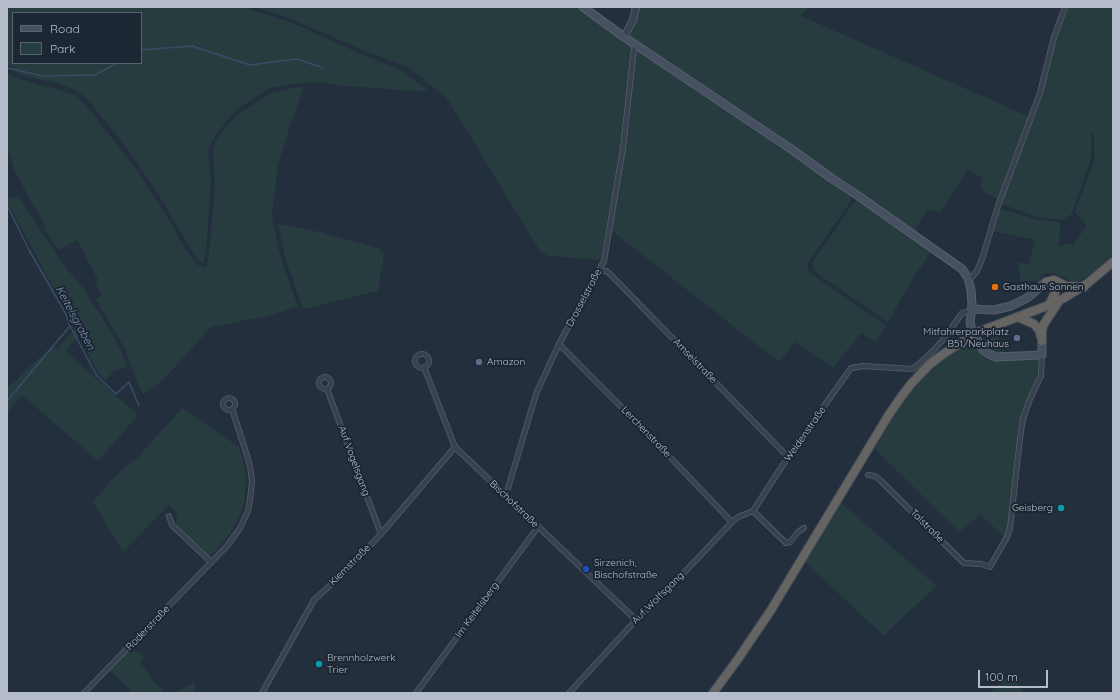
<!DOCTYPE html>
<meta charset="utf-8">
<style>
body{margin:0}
#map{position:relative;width:1120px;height:700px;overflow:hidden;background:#242f3e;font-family:Quicksand,sans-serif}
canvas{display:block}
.frame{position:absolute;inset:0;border:8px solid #b4bcc9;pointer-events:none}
.legend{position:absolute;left:12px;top:12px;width:130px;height:52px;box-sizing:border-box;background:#1d2633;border:1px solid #59626f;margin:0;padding:5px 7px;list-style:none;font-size:12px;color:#b4bcc9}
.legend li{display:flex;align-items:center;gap:8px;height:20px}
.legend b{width:20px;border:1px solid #59626f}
.scale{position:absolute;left:978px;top:670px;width:70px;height:18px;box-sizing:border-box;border:2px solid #b4bcc9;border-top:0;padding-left:5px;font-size:12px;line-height:14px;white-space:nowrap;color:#b4bcc9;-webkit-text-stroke:3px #1d2633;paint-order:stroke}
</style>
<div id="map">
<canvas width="1120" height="700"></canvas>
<div class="frame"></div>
<ul class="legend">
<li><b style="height:5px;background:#465061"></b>Road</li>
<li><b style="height:11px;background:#263c3f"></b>Park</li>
</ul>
<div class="scale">100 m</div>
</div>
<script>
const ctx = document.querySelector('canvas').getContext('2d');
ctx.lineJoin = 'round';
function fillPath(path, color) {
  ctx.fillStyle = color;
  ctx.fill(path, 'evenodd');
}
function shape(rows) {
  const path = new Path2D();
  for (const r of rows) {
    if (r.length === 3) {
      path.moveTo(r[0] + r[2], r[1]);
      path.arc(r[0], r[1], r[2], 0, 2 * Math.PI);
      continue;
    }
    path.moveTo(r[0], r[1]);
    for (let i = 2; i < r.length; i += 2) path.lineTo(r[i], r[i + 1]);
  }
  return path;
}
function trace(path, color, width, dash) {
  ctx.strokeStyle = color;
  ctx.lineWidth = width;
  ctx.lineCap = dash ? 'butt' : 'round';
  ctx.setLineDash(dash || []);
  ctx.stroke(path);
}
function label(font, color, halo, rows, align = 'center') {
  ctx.font = font + ' Quicksand,sans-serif';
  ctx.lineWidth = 4;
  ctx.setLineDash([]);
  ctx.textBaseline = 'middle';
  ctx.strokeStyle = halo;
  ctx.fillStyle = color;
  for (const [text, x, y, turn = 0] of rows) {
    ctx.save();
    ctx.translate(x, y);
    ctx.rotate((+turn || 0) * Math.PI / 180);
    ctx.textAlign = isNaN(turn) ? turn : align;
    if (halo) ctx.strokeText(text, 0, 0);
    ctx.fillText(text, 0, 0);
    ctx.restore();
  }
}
const green = shape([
 [7,7,244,7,290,22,368,57,403,71,429,92,346,86,318,82,291,84,271,88,259,95,236,110,216,135,208,149,211,179,210,196,206,252,203,263,197,259,157,192,128,150,109,125,82,94,74,89,48,80,45,81,18,74,16,69,7,65],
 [13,13,141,13,141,63,13,63],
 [254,7,579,7,631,44,632,47,632,51,622,136,601,258,599,259,590,259,548,256,540,251,448,100,443,95,410,69,404,66,358,48,286,17],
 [638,7,809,7,801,16,1030,117,998,200,980,189,982,178,968,169,941,212,927,210,913,233,630,37,630,34,635,22],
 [1066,7,1113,7,1113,255,1102,266,1085,278,1075,283,1066,278,1052,273,1046,273,1040,276,1041,281,1037,285,1036,280,1021,282,1018,262,1029,265,1035,240,992,231,999,210,1001,209,1038,220,1060,222,1059,246,1070,243,1073,245,1087,225,1075,212,1094,160,1094,135,1091,133,1091,157,1089,165,1071,215,1063,220,1041,218,1001,204,1028,130,1057,30],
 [639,51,763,133,851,195,851,201,808,263,808,269,809,271,812,274,886,326,876,342,861,333,833,368,795,342,779,362,611,230,621,172,630,114,635,56,636,53],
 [7,73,20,79,76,95,90,110,138,172,160,205,185,248,196,264,205,268,207,266,209,254,215,188,213,150,215,142,229,123,241,112,269,94,301,86,303,89,288,132,278,166,272,216,279,252,298,307,267,316,211,327,163,380,143,394,137,382,125,349,96,299,102,295,95,284,98,280,77,240,59,250,44,229,46,228,15,172,7,146],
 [17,197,20,199,43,234,67,269,82,287,102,317,120,348,127,367,114,371,105,381,98,372,79,336,65,351,138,415,98,461,22,395,7,413,7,387,14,382,52,346,57,350,75,328,7,201,7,198],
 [856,201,859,201,931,251,911,282,888,322,818,274,815,272,813,267,812,264,816,257,853,203],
 [278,224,320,232,378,248,384,253,378,291,304,309,302,306,285,258],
 [999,332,1000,334,998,342,1000,349,1003,353,996,353,986,348,982,342,993,337,991,334],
 [974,343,983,353,1034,359,1038,360,1039,363,1038,376,1025,405,1018,427,1009,522,1004,537,981,515,959,532,875,449,885,429,902,402,928,372,942,359,955,351],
 [182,408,239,447,245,469,246,479,244,504,241,514,230,534,211,556,208,556,177,527,176,524,177,515,176,512,169,505,123,552,93,502,115,476,139,456],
 [841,503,937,586,893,626,884,636,805,562],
 [130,651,137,652,140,653,144,659,140,662,150,675,149,677,165,693,133,693,110,671,126,653],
 [1012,673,1023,693,989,693],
 [194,682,196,687,193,691,194,693,176,693]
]);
const stream = shape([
 [141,50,192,46,250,65,297,59,323,68],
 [7,68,43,76,95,75,117,63],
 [7,205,29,250,66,314,70,326,97,376,116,394,129,382,139,406],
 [7,401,70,326]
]);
const minor = shape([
 [599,270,606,271,609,273,788,457],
 [969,280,972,277,977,271,982,259,998,206,1040,93,1054,37,1065,7],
 [559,344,646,432,732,522],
 [422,361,7],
 [424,367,455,447,636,620],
 [325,383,6],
 [327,389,381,534],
 [229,404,6],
 [868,475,875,476,881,481,964,563,981,564,990,567,1007,537,1010,528,1020,438,1023,419,1030,399,1041,376,1042,355],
 [506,495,536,394,559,344,604,261,623,148,633,57,635,45],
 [169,516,172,525,211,562],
 [804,528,798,532,790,542,786,543,753,511,788,457,851,368,863,366,913,369,929,355,943,340,962,313,967,312,972,312],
 [84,693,227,546,240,528,248,511,250,500,252,481,250,466,245,449,232,409],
 [262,693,314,600,348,569,381,534,455,447],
 [416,693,538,527],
 [569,693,636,620,681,576,732,522,738,517,753,511]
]);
const tertiary = shape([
 [624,37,633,20,636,7]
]);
const secondary = shape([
 [583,7,624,37,648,53,794,151,831,178,857,195,962,269,968,278,971,290,972,304,970,323,973,333,983,350,989,354,996,357,1042,355,1042,341],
 [972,309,994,310,1011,306,1027,298,1046,282]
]);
const trunk = shape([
 [1046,282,1054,280,1066,286,1084,287],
 [1046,282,1053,285,1055,288,1055,293,1049,305],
 [1017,317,1034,324,1039,330,1041,337],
 [978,332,1049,305,1064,298,1088,283,1113,262],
 [1042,341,1042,330,1044,324,1059,301],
 [713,693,738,659,771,610,888,416,901,397,911,384,929,365,942,355,969,337]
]);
const trunkBridge = shape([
 [969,337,978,332]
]);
const markers = [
 [995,287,4,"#e8710a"],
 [1017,338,4,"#5c6f8a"],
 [479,362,4,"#5c6f8a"],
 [1061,508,4,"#0f9aa8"],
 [586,569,4,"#1a4fb4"],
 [319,664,4,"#0f9aa8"]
];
const poiNames = [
 ["Gasthaus Sonnen",1003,287],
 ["Mitfahrerparkplatz",1009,332,"right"],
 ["B51/Neuhaus",1009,344,"right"],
 ["Amazon",487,362],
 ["Geisberg",1053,508,"right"],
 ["Sirzenich,",594,563],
 ["Bischofstraße",594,575],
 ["Brennholzwerk",327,658],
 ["Trier",327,670]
];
const streetNames = [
 ["Drosselstraße",584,298,-62],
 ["Amselstraße",695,361,46],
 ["Lerchenstraße",646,432,46],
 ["Weidenstraße",805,434,-55],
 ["Auf Vogelsgang",354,461,70],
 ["Bischofstraße",514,504,44],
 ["Talstraße",927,526,45],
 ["Kiemstraße",350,565,-45],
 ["Auf Wolfsgang",658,598,-45],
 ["Im Keitelsberg",477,610,-54],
 ["Roderstraße",148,628,-46]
];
const waterNames = [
 ["Keitelsgraben",75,318,62]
];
fillPath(green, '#263c3f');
trace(stream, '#394c67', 1.5);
trace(minor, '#565f6c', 6);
trace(tertiary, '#565f6c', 8);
trace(secondary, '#565f6c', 9);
trace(trunk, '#434c59', 10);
trace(minor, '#38414e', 4.5);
trace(tertiary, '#38414e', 6);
trace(secondary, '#465061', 7);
trace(trunk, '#656462', 8);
trace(trunkBridge, '#434c59', 10, []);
trace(trunkBridge, '#656462', 8);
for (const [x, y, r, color] of markers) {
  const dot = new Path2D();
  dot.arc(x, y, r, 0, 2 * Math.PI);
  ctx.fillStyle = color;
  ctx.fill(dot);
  trace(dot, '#1d2633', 1.5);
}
label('10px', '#b4bcc9', '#1d2633', poiNames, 'left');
label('10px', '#b4bcc9', '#1d2633', streetNames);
label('italic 11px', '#7c92b1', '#1d2633', waterNames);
</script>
